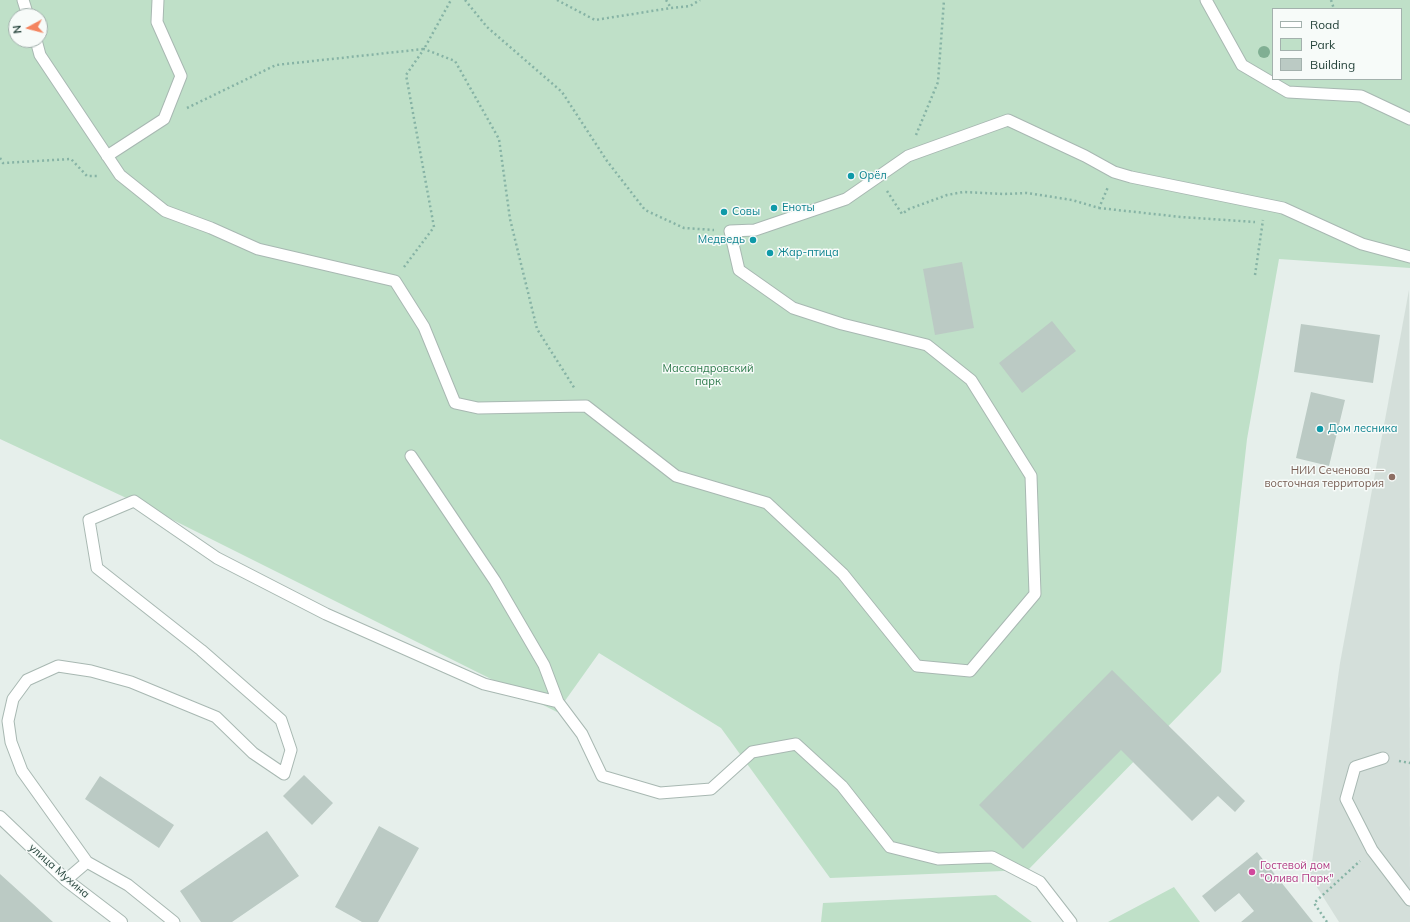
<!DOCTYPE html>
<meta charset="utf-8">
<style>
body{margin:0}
#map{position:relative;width:1410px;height:922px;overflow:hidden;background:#e6efeb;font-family:Mulish,sans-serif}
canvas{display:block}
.legend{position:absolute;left:1272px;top:8px;width:130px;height:72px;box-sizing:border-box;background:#f7fbf9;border:1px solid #a3b1ad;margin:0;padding:5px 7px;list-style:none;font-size:12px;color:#24423a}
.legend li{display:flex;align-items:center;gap:8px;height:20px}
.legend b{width:20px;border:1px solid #a3b1ad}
.north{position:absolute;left:8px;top:8px;width:40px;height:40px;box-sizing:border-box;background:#f7fbf9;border:1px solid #a3b1ad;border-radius:50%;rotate:263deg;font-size:11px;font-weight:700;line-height:16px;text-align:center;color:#24423a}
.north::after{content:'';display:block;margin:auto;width:14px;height:18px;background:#f4845f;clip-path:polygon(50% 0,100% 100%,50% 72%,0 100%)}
</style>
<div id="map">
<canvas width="1410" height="922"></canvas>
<ul class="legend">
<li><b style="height:5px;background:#fff"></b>Road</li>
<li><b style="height:11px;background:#bfe0c8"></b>Park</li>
<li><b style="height:11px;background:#bbcac4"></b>Building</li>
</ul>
<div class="north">N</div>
</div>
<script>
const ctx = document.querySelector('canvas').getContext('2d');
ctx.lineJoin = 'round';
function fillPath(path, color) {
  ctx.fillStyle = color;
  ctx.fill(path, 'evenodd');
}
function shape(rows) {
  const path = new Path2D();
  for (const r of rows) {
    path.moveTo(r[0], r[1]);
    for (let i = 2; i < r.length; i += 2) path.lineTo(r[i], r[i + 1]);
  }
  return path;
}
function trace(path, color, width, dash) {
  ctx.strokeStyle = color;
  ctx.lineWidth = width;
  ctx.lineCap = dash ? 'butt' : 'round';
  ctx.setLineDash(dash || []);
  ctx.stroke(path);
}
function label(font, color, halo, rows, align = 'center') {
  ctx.font = font + ' Mulish,sans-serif';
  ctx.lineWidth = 3;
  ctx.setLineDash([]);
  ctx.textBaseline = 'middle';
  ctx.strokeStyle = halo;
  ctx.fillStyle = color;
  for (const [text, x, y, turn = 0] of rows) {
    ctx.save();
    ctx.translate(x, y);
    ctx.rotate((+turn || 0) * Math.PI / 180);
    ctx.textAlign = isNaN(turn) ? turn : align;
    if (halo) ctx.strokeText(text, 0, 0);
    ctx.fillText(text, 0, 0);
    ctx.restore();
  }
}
const built = shape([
 [1409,290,1410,922,1339,922,1310,876,1340,663]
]);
const green = shape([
 [0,0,1410,0,1410,268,1279,259,1247,439,1221,672,1028,870,830,878,721,728,599,653,557,712,167,517,0,439],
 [1273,9,1401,9,1401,79,1273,79],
 [16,16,40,16,40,40,16,40],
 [1174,887,1200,922,1108,922],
 [996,895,1032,922,821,922,823,903]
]);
const building = shape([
 [962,262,974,328,935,335,923,269],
 [1052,321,1076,351,1022,393,999,363],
 [1301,324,1380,335,1373,383,1294,372],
 [1311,392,1345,400,1329,466,1296,458],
 [1112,670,1245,801,1235,812,1218,796,1192,821,1121,750,1023,849,979,805],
 [304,775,333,803,312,825,283,796],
 [100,776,174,825,159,848,85,799],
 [379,826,419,848,378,922,362,922,335,907],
 [267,831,299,876,232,922,201,922,180,891],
 [1257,852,1313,922,1241,922,1254,911,1239,893,1215,912,1202,896],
 [0,874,53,922,0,922]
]);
const path = shape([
 [465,0,487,27,562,92,607,161,645,210,684,228,714,230],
 [557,0,595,20,671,8,690,6,700,0],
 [666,0,671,8],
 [1331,0,1334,9],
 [187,108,276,65,424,49,451,0],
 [916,135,938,82,944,0],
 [0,158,3,163,71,159,87,176,99,176],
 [887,191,902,214,909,209,947,195,963,192,1004,194,1027,193,1072,200,1099,208,1108,187],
 [1099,208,1181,217,1255,222],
 [404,267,434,227,406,75,424,49,455,61,499,139,510,219,537,329,575,389],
 [1255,275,1263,220],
 [1399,761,1410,763],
 [1327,922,1314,903,1360,861]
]);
const lane = shape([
 [23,0,28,16],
 [1206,0,1242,65,1288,92,1361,96,1410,119],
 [36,40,40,55,120,175,165,211,211,228,258,249,395,281,424,327,455,403,478,408,586,406,676,476,767,503,843,574,917,666,970,671,1035,594,1031,476,971,380,927,345,842,324,793,308,739,270,730,231,755,230,846,199,908,156,1008,120,1085,156,1114,172,1131,177,1283,208,1362,244,1410,257],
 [107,156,164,119,181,76,157,22,158,0],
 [558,702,582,734,602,776,660,793,711,789,752,752,796,744,842,786,890,847,938,859,992,857,1040,882,1071,922],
 [1383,758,1355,767,1346,799,1372,850,1410,900],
 [66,880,87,862],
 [174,922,128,885,87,862,22,771,11,742,8,721,13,699,27,680,58,666,91,671,131,682,216,717,253,753,284,774,291,750,281,720,201,650,97,568,89,520,134,501,217,558,326,614,484,684,558,702,544,665,495,581,411,456]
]);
const street = shape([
 [0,817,66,880,121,922]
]);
const trees = [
 [1264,52]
];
const markers = [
 [851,176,4,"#0f9aa8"],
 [774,208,4,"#0f9aa8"],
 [724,212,4,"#0f9aa8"],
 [753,240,4,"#0f9aa8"],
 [770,253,4,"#0f9aa8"],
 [1320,429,4,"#0f9aa8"],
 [1392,477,4,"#8d6e63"],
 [1252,872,4,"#d1479c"]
];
const cultureNames = [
 ["Орёл",859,176],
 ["Еноты",782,208],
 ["Совы",732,212],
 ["Медведь",745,240,"right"],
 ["Жар-птица",778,253],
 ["Дом лесника",1328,429]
];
const parkNames = [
 ["Массандровский",708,369],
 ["парк",708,382]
];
const educationNames = [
 ["НИИ Сеченова —",1384,471],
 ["восточная территория",1384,484]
];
const hotelNames = [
 ["Гостевой дом",1260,866],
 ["\"Олива Парк\"",1260,879]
];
const streetNames = [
 ["улица Мухина",59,871,41]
];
fillPath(built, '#d4dfda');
fillPath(green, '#bfe0c8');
fillPath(building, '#bbcac4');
trace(lane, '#a8b8b2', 13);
trace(street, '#a8b8b2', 14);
trace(path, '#86b3a5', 2.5, [2, 3]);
trace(lane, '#fff', 11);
trace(street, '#fff', 12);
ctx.fillStyle = '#80af93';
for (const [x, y] of trees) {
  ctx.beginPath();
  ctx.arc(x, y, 6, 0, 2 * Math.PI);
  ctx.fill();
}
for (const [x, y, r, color] of markers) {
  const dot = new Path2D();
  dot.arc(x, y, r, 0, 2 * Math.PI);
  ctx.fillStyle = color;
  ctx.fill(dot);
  trace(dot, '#f7fbf9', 1.5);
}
label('11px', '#0d838f', '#f7fbf9', cultureNames, 'left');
label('11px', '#2d7a4b', '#f7fbf9', parkNames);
label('11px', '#785e54', '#f7fbf9', educationNames, 'right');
label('11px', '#b23c85', '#f7fbf9', hotelNames, 'left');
label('11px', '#24423a', '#f7fbf9', streetNames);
</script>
